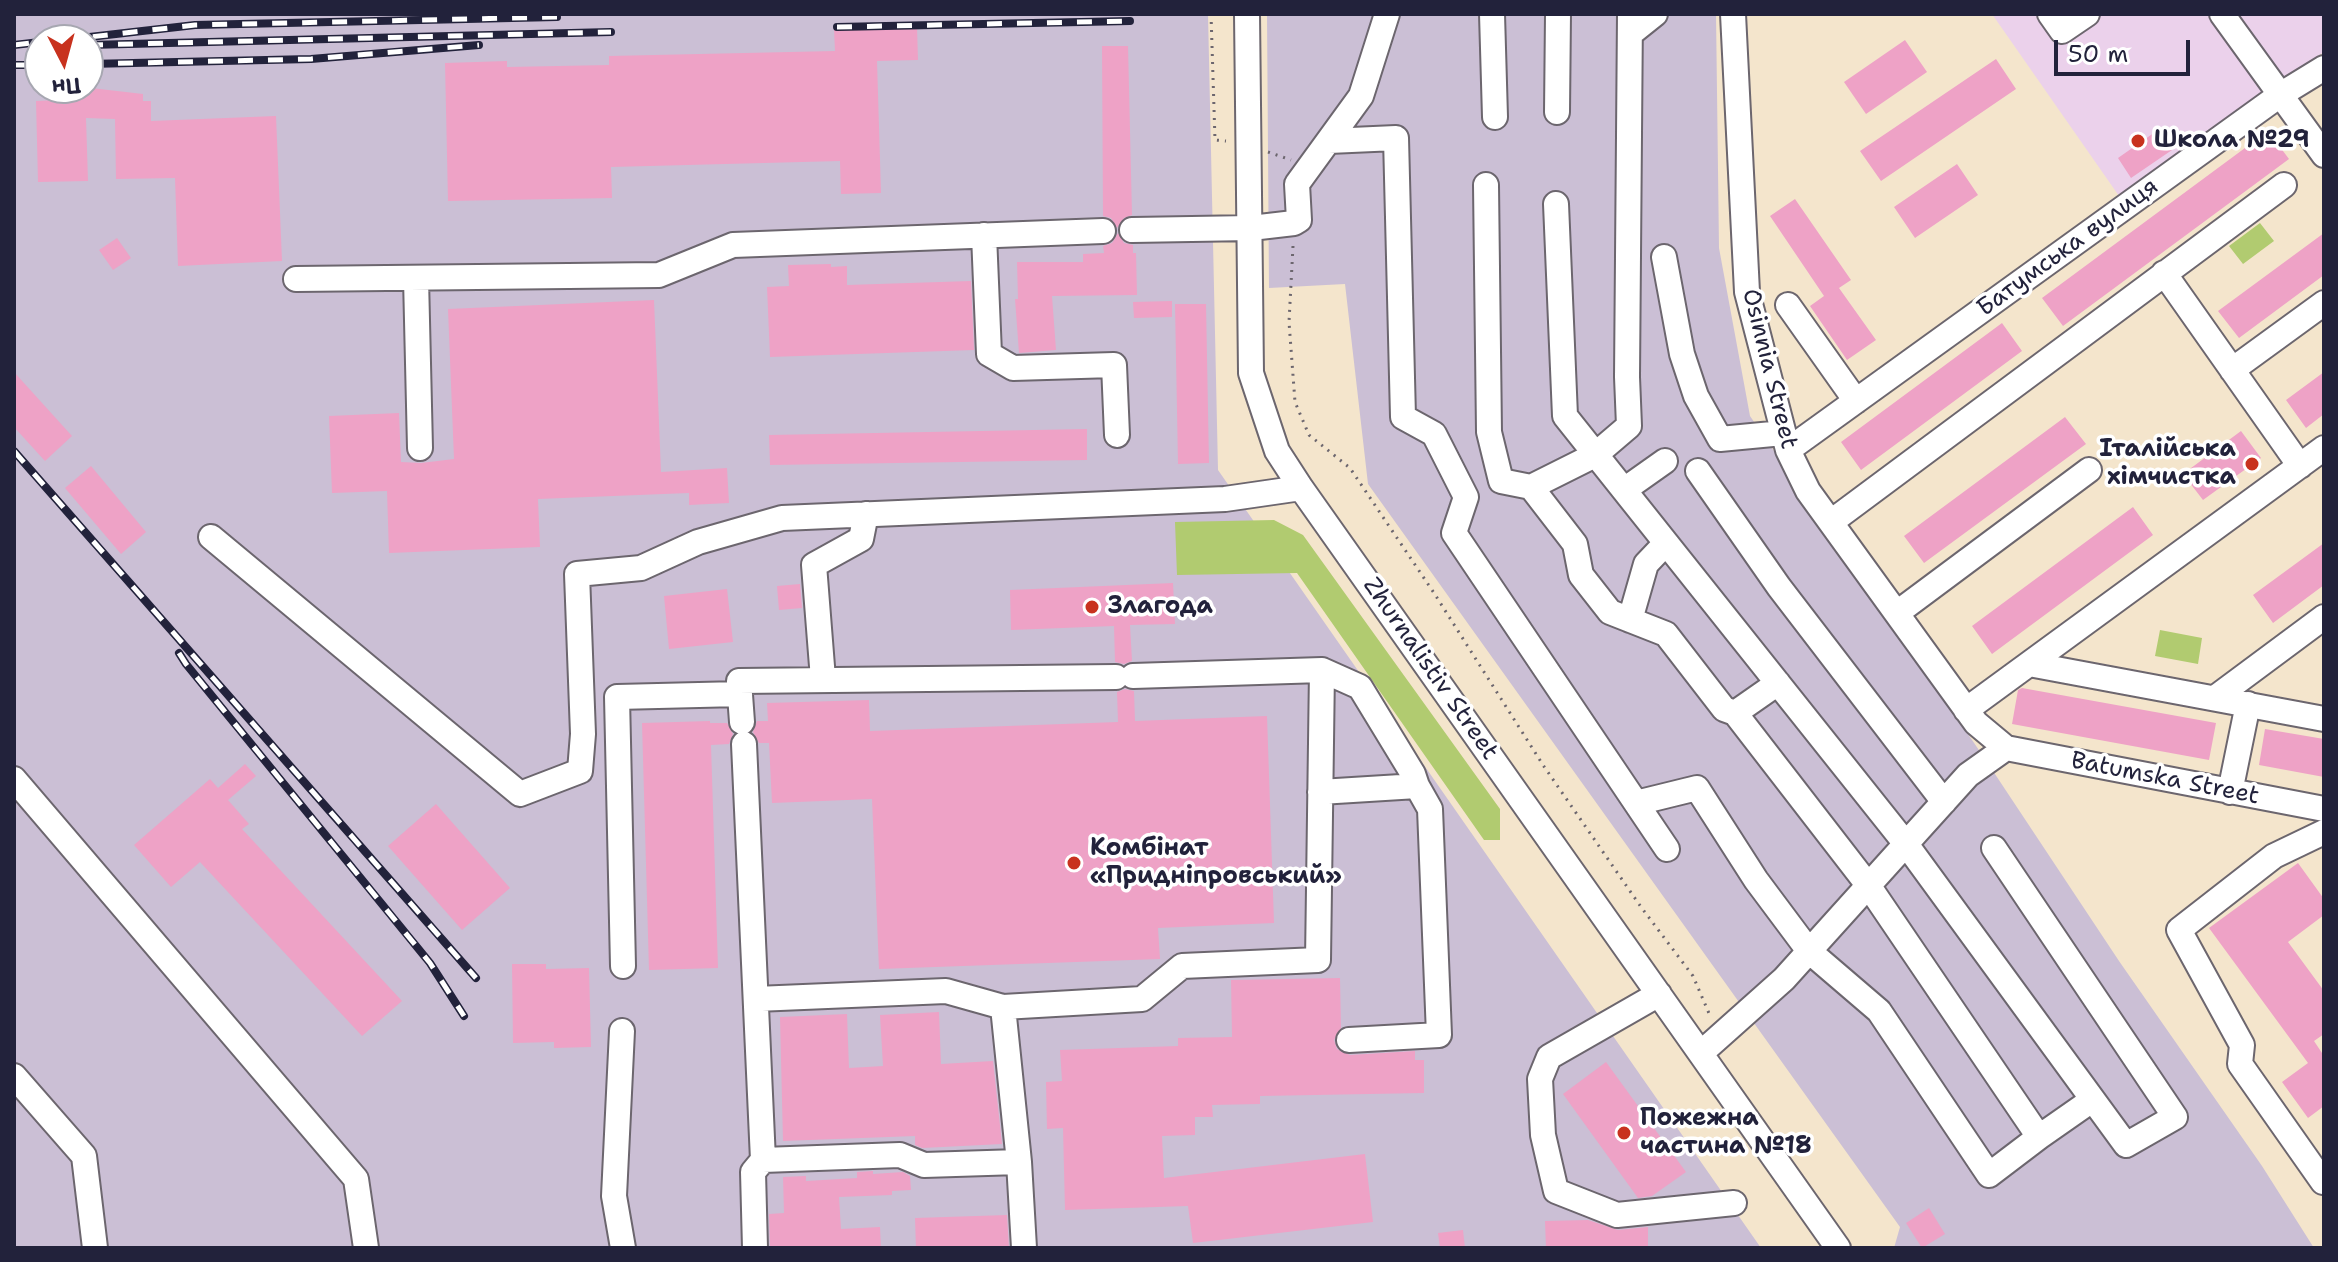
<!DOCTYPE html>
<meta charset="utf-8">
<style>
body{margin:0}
#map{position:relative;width:2338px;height:1262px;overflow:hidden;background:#f4e5cc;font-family:"Shantell Sans",sans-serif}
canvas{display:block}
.frame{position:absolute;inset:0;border:16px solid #22223b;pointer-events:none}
.north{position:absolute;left:24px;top:24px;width:80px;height:80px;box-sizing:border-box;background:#fff;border:2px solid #a7a7b1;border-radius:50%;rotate:174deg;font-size:22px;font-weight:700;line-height:32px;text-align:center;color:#22223b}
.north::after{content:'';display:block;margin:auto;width:28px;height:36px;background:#c8321e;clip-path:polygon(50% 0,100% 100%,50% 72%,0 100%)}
.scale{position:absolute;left:2054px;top:40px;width:136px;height:36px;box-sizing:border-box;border:4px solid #22223b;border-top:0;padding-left:10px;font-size:24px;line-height:28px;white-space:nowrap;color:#22223b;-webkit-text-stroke:6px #fff;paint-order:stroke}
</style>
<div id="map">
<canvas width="2338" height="1262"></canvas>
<div class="frame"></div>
<div class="north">Пн</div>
<div class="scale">50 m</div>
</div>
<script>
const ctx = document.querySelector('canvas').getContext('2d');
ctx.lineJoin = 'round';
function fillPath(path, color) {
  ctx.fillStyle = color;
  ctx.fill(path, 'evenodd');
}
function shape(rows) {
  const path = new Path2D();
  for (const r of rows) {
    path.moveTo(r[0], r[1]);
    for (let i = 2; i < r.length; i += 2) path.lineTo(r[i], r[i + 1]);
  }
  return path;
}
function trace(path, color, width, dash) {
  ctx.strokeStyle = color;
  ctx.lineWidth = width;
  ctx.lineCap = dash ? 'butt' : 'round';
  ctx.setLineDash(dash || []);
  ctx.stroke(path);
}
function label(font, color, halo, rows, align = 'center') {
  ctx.font = font + ' "Shantell Sans",sans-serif';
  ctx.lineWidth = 7;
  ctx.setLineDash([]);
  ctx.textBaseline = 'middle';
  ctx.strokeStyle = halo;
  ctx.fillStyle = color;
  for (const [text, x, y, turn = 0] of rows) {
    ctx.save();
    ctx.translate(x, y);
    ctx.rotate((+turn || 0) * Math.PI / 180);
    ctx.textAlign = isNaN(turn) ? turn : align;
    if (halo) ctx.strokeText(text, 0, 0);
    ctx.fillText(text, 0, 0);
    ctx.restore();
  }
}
const built = shape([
 [1992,14,2324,14,2324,52,2273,85,2119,196]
]);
const industrial = shape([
 [14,14,1208,14,1218,470,1761,1248,14,1248],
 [40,40,88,40,88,88,40,88],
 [1267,14,1716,14,1719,248,1750,416,1983,756,2119,961,2262,1166,2314,1248,1894,1248,1900,1227,1368,484,1345,284,1269,288]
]);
const green = shape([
 [2260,223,2274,241,2243,264,2229,246],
 [1274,520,1303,535,1500,809,1500,840,1484,840,1297,573,1177,575,1175,522],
 [2160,630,2202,638,2198,664,2155,656]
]);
const building = shape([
 [917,27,918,60,877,61,881,193,841,194,840,161,611,167,612,198,448,201,445,63,507,61,507,67,609,65,609,56,835,51,834,29],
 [1905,40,1927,72,1866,114,1844,82],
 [1102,46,1128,46,1132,215,1124,218,1117,228,1111,218,1103,216],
 [1996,59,2016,89,1881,181,1860,151],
 [91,88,143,94,143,101,151,101,151,121,276,116,282,261,178,266,175,178,116,179,115,119,86,118,88,181,38,182,36,101,60,100,60,93],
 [2158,130,2172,150,2131,178,2118,158],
 [2268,131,2289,159,2063,326,2042,298],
 [1957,164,1978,195,1915,238,1894,207],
 [1795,199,1851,280,1839,288,1876,340,1847,360,1810,306,1824,296,1770,216],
 [1118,233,1124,243,1133,245,1133,253,1136,253,1137,295,1052,296,1056,350,1019,353,1015,299,1018,299,1017,262,1083,262,1083,254,1104,253,1103,246,1112,243],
 [2324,233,2324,275,2239,338,2218,311],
 [117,238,131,258,113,270,99,250],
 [831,264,831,267,847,266,847,285,971,281,974,350,770,357,767,287,789,286,788,265],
 [654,300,661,472,727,468,729,503,689,505,689,493,538,499,540,547,389,553,387,491,332,493,329,416,399,413,401,462,421,463,454,459,448,309],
 [1172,301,1172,317,1134,318,1133,302],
 [1175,304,1206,304,1209,463,1178,464],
 [2002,323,2022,351,1861,470,1841,442],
 [14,372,72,436,45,461,14,427],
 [2324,372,2324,414,2306,428,2286,400],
 [2065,417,2086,444,1924,563,1904,536],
 [1087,429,1087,460,770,465,769,435],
 [2241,431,2261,458,2203,500,2183,474],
 [91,466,146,532,121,554,65,488],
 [2133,507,2153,535,1992,654,1972,626],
 [2324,543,2324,585,2273,623,2253,595],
 [1173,583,1175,624,1130,625,1132,661,1124,664,1115,662,1114,626,1011,630,1010,590],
 [800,584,802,608,779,610,777,586],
 [727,589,733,642,669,649,664,596],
 [2022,688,2216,723,2209,760,2012,724,2018,690],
 [1125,689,1134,691,1135,721,1267,716,1274,923,1158,928,1160,959,879,969,872,799,772,803,769,743,759,743,753,732,757,721,768,721,767,703,869,700,870,731,1118,722,1117,692],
 [710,721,710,723,727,723,733,734,729,744,711,745,718,968,649,970,642,723],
 [2265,729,2324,739,2324,777,2259,765],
 [245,764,256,776,228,800,249,824,242,829,402,1001,362,1036,200,862,171,887,134,845,210,779,218,788],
 [436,804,510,888,462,930,388,846],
 [2298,863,2324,899,2324,915,2288,942,2324,991,2324,1034,2314,1041,2322,1053,2324,1051,2324,1106,2308,1118,2282,1082,2308,1063,2209,928],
 [512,964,546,964,546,969,589,968,591,1047,554,1048,554,1042,513,1043],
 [1340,978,1341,1028,1334,1040,1337,1049,1350,1055,1415,1051,1415,1060,1424,1060,1424,1093,1260,1096,1260,1104,1212,1105,1213,1117,1195,1117,1195,1135,1162,1136,1164,1178,1365,1154,1373,1222,1193,1243,1188,1206,1065,1210,1063,1128,1047,1129,1046,1082,1062,1081,1060,1050,1178,1046,1178,1038,1232,1037,1231,980],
 [939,1012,941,1064,993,1061,1002,1144,922,1148,915,1145,915,1136,783,1141,780,1017,847,1014,849,1068,883,1066,880,1015],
 [1606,1062,1686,1172,1652,1196,1638,1198,1563,1094],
 [873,1171,873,1174,903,1172,910,1176,911,1190,892,1191,892,1195,839,1197,841,1229,880,1227,881,1248,770,1248,769,1214,784,1213,783,1177,806,1176,806,1181,857,1178,857,1172],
 [1929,1208,1945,1234,1922,1248,1906,1223],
 [1007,1215,1009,1248,916,1248,915,1218],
 [1588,1220,1618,1230,1648,1227,1648,1248,1546,1248,1545,1221],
 [1463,1230,1465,1248,1440,1248,1438,1233]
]);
const path = shape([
 [1211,14,1215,140,1226,141],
 [1268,152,1291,160],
 [1293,246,1289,322,1295,402,1309,435,1350,468,1434,593,1543,765,1641,907,1693,976,1711,1018]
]);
const minor = shape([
 [1247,14,1251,373,1277,451,1301,488,1838,1248],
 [1492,14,1495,117],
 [1733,14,1747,292,1788,450,1808,491,1976,723,2006,748,2324,809],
 [2050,14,2062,31,2087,14],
 [2222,14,2324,155],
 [1630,34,1655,14],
 [1557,112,1558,14],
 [1329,141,1396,138,1403,417,1434,434,1466,497,1454,533,1667,849],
 [1486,185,1489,432,1501,481,1531,487,1595,455,1629,426,1627,377,1630,14],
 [1556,204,1565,416,1906,844,2126,1145,2175,1117,1994,848],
 [1132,230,1251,228,1294,223,1299,220,1297,184,1361,96,1387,14],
 [984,235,989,354,1013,368,1114,365,1117,435],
 [1664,257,1682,354,1696,396,1720,439,1783,433],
 [2164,273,2300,466],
 [416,278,420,448],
 [296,279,659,275,733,245,1103,231],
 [1788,305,1856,401],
 [2232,370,2324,303],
 [1788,450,2280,95,2324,68],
 [1698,471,1779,587,1944,802],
 [1531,487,1575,544,1581,575,1610,612,1666,634,1724,709,1735,713,1868,885,2039,1137,2092,1100],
 [1624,490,1665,461],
 [1831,522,2284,185],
 [211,537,520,794,580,771,583,734,577,574,641,568,698,542,782,518,1225,499,1301,488],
 [1897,613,2089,470],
 [1630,620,1646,564,1666,543],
 [2029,664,2324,719],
 [1133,676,1322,670,1360,687,1413,774,1417,786,1430,809,1439,1035,1349,1040],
 [823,679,814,565,861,539,866,514],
 [2215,698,2324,617],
 [1966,710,2324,448],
 [1735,713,1778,683],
 [742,722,739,681,1116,677],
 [744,744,763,1160,753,1172,755,1248],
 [14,779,356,1179,366,1248],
 [1320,792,1417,786],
 [2230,792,2248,704],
 [1636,803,1697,788,1756,880,1809,951,1879,1011,1989,1175,2039,1137],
 [623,966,617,697,740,694],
 [1659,994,1549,1057,1540,1079,1543,1135,1556,1191,1617,1215,1734,1203],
 [756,999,946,991,1003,1007,1142,999,1182,966,1318,960,1322,670],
 [1003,1007,1019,1162,1024,1248],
 [622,1031,614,1196,623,1248],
 [1701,1053,1784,979,1968,775,2006,748],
 [14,1076,84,1156,95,1248],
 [763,1160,900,1155,924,1165,1019,1162],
 [2323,1182,2240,1064,2242,1045,2179,930,2274,856,2324,832]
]);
const rail = shape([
 [837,27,1130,21],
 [63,40,195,25,557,17],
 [14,45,40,42],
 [88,45,611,32],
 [88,64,311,59,479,45],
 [14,65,40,65],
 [14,451,476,978],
 [179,653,186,664,430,963,464,1016]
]);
const markers = [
 [2138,141,8,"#c8321e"],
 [2252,464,8,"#c8321e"],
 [1092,607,8,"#c8321e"],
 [1074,863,8,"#c8321e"],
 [1624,1133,8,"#c8321e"]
];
const poiNames = [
 ["Школа №29",2154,141],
 ["Італійська",2236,450,"right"],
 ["хімчистка",2236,478,"right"],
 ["Злагода",1108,607],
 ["Комбінат",1090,849],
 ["«Придніпровський»",1090,877],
 ["Пожежна",1640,1119],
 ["частина №18",1640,1147]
];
const streetNames = [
 ["Батумська вулиця",2068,248,-36],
 ["Osinnia Street",1769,369,76],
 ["Zhurnalistiv Street",1430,669,55],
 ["Batumska Street",2165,779,11]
];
fillPath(built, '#ebd1eb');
fillPath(industrial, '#cbbfd5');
fillPath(green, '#b1cb70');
fillPath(building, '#eea2c6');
trace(minor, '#6c666e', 28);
trace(path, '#6c666e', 3, [2, 6]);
trace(minor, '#fff', 24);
trace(rail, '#22223b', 8);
trace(rail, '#fff', 5, [15]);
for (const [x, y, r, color] of markers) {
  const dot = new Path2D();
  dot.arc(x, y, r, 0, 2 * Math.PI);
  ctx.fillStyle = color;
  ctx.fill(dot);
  trace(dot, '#fff', 3);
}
label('bold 24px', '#22223b', '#fff', poiNames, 'left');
label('24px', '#22223b', '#fff', streetNames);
</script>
